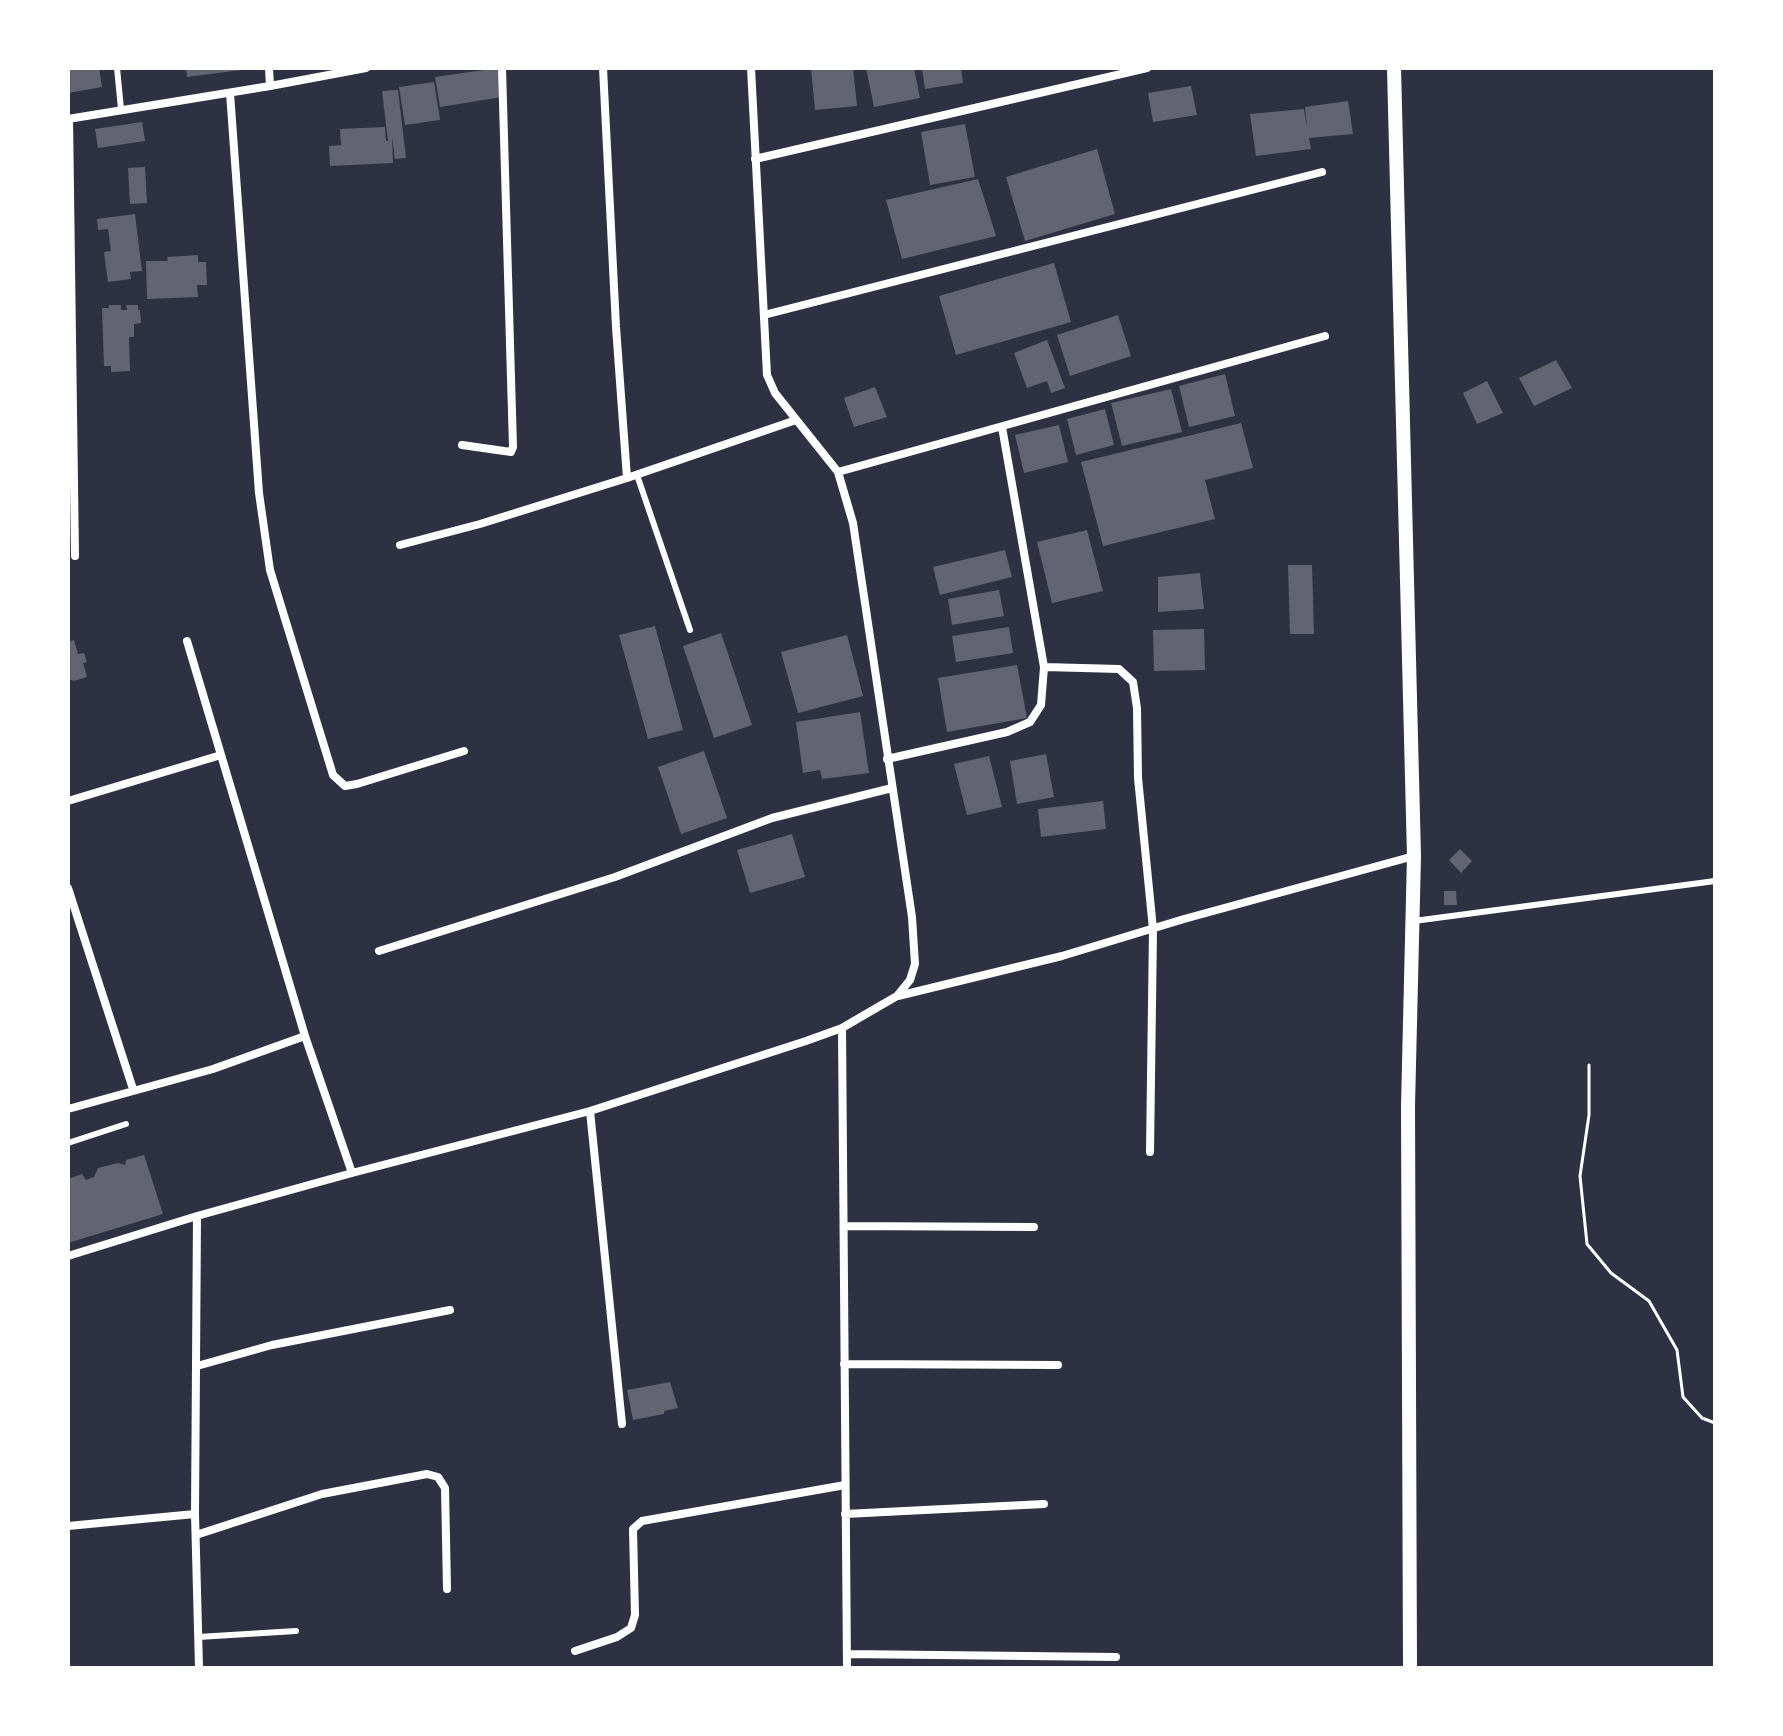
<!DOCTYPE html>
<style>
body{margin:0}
#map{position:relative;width:1783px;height:1736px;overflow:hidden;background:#2d3142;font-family:Overpass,sans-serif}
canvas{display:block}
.frame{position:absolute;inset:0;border:70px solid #fff;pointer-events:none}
</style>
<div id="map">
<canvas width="1783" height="1736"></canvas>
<div class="frame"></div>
</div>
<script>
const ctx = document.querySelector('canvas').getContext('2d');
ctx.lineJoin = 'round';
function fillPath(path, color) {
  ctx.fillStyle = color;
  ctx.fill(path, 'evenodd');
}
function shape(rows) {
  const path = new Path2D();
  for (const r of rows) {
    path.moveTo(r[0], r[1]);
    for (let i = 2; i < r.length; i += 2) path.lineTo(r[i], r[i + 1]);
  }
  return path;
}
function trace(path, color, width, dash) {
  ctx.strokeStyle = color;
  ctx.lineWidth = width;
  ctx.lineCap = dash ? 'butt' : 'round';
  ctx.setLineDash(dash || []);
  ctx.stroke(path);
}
const building = shape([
 [68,68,99,68,102,87,68,93],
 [186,68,241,68,241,70,187,77],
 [498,68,502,97,440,107,435,77],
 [811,68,853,68,857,106,815,110],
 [866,68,914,68,920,98,874,107],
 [922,68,961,68,963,83,925,89],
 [434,82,440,120,405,125,399,87],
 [1191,86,1197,115,1153,122,1148,93],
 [398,90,406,158,395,159,392,137,393,163,330,166,329,146,341,145,340,129,385,127,386,141,388,141,382,91],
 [1348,101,1353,134,1309,138,1311,149,1256,156,1250,114,1304,109,1307,128,1305,107],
 [142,122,145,141,98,148,95,129],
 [965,124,975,177,930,185,921,132],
 [1097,149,1115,214,1025,241,1006,177],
 [145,167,147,203,130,204,128,168],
 [978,179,996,236,902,259,886,200],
 [135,214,142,271,130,272,131,279,108,282,104,252,111,251,108,229,98,230,97,219],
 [198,255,198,262,206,262,207,285,197,285,198,297,147,299,146,261,168,261,167,257],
 [1054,263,1071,322,956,355,939,296],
 [109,305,121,305,121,310,127,310,126,305,138,305,138,310,140,310,141,323,134,324,134,337,129,337,130,371,111,372,111,366,104,366,102,308,109,308],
 [1118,315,1131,356,1070,376,1057,335],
 [1047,340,1065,388,1051,393,1047,381,1027,388,1014,353],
 [1556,360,1572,388,1534,406,1519,378],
 [1225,374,1235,416,1189,427,1179,386],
 [1487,381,1503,413,1477,424,1463,393],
 [875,387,887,417,854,427,844,398],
 [1171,389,1182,432,1122,446,1111,403],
 [1105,409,1114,445,1076,455,1067,419],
 [1241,423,1253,468,1205,480,1215,519,1103,546,1081,462],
 [1059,425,1068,462,1024,473,1015,435],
 [1087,530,1103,591,1052,603,1037,542],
 [1005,550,1012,577,940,595,933,567],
 [1288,565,1312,565,1314,634,1290,634],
 [1200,573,1204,609,1158,612,1158,577],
 [999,590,1004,616,952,625,948,599],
 [655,626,683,730,648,739,619,635],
 [1009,627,1013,653,956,662,952,636],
 [1204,629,1205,670,1154,671,1153,630],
 [721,633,752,725,714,738,683,646],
 [847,635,863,696,798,713,781,652],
 [74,640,78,654,84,653,87,662,83,663,87,677,74,681,68,679,68,642],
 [1017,665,1027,718,947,732,938,678],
 [860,712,869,773,822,779,820,770,803,773,796,722],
 [704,751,727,818,681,834,658,767],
 [1046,754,1054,797,1017,804,1010,761],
 [989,756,1002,807,967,815,954,764],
 [1103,801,1106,829,1041,837,1038,809],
 [792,834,805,877,750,893,737,850],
 [1460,849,1472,861,1461,873,1449,860],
 [1444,891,1456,891,1457,905,1444,905],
 [144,1155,163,1214,68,1243,68,1179,82,1174,86,1180,94,1177,98,1168,118,1163,125,1165,126,1160],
 [670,1382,678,1408,664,1411,664,1414,633,1420,627,1390]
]);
const path = shape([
 [1589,1065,1589,1115,1580,1176,1587,1244,1611,1273,1649,1301,1677,1350,1683,1397,1702,1418,1715,1423]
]);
const service = shape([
 [117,68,121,109],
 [637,475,690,630],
 [1414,921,1715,881],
 [68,1143,126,1124],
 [198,1637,296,1631]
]);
const minor = shape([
 [269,68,270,86],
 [603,68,616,327,627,478],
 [230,93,259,493,270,570,333,775,345,786,357,784,464,751],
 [68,119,270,86,366,68],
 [69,119,75,556],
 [755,159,1147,68],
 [764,315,1322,172],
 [462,445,511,452,513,447,502,68],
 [838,472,1325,336],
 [400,545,480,524,627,478,796,420],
 [187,641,305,1036,352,1173],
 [1044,667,1119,669,1133,682,1137,708,1138,778,1153,929,1150,1152],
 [887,759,1007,732,1030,722,1041,705,1044,667,1002,427],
 [68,801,221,755],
 [68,888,133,1089],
 [379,951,615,877,772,818,892,788],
 [898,996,1062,956,1184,919,1414,856],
 [842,1028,847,1668],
 [68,1109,213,1069,305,1036],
 [590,1111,622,1424],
 [197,1216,195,1514,199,1668],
 [844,1226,1034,1227],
 [68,1256,197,1216,352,1173,590,1111,806,1041,842,1028,866,1014,897,996,910,980,915,964,912,917,853,523,838,472,775,393,767,375,751,68],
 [844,1364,1058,1365],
 [197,1366,272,1345,450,1310],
 [845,1514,1044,1504],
 [68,1526,195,1514],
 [196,1535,322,1494,427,1474,438,1477,445,1488,447,1589],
 [575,1651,617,1637,631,1628,635,1615,633,1529,642,1521,845,1485],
 [847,1654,1116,1657]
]);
const tertiary = shape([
 [1394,68,1414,856,1408,1106,1410,1668]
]);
fillPath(building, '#626471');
trace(path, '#fff', 3);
trace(service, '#fff', 6);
trace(minor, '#fff', 8);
trace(tertiary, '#fff', 14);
</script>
